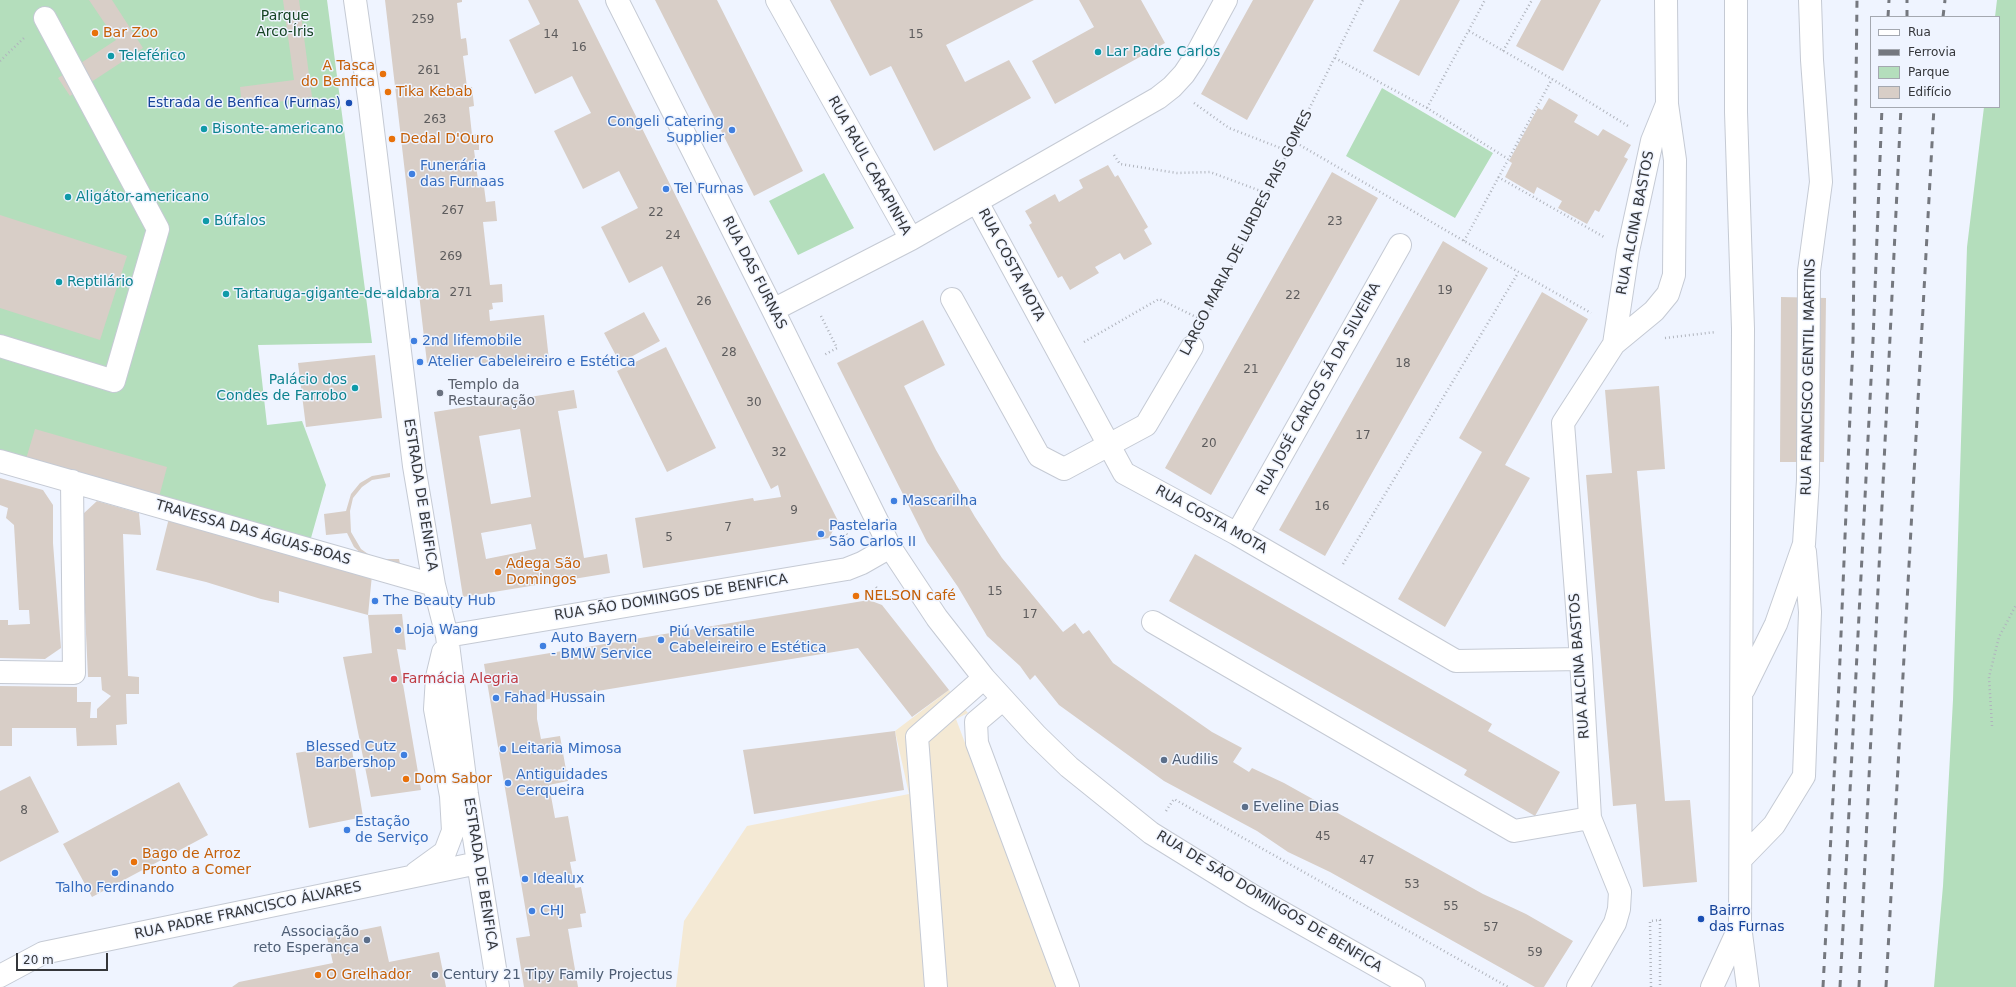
<!DOCTYPE html>
<meta charset="utf-8">
<style>
body{margin:0}
#map{position:relative;width:2016px;height:987px;overflow:hidden;background:#eff4ff;font-family:"DejaVu Sans",sans-serif}
canvas{display:block}
.legend{position:absolute;left:1870px;top:16px;width:130px;height:92px;box-sizing:border-box;background:#eff4ff;border:1px solid #a4a8b0;margin:0;padding:5px 7px;list-style:none;font-size:12px;color:#34363a}
.legend li{display:flex;align-items:center;gap:8px;height:20px}
.legend b{width:20px;border:1px solid #a4a8b0}
.scale{position:absolute;left:16px;top:953px;width:92px;height:18px;box-sizing:border-box;border:2px solid #34363a;border-top:0;padding-left:5px;font-size:12px;line-height:14px;white-space:nowrap;color:#34363a;-webkit-text-stroke:3px #eff4ff;paint-order:stroke}
</style>
<div id="map">
<canvas width="2016" height="987"></canvas>
<ul class="legend">
<li><b style="height:5px;background:#fff"></b>Rua</li>
<li><b style="height:5px;background:#75787f"></b>Ferrovia</li>
<li><b style="height:11px;background:#b4debc"></b>Parque</li>
<li><b style="height:11px;background:#d8cec7"></b>Edifício</li>
</ul>
<div class="scale">20 m</div>
</div>
<script>
const ctx = document.querySelector('canvas').getContext('2d');
ctx.lineJoin = 'round';
function fillPath(path, color) {
  ctx.fillStyle = color;
  ctx.fill(path, 'evenodd');
}
function shape(rows) {
  const path = new Path2D();
  for (const r of rows) {
    path.moveTo(r[0], r[1]);
    for (let i = 2; i < r.length; i += 2) path.lineTo(r[i], r[i + 1]);
  }
  return path;
}
function trace(path, color, width, dash) {
  ctx.strokeStyle = color;
  ctx.lineWidth = width;
  ctx.lineCap = dash ? 'butt' : 'round';
  ctx.setLineDash(dash || []);
  ctx.stroke(path);
}
function label(font, color, halo, rows, align = 'center') {
  ctx.font = font + ' "DejaVu Sans",sans-serif';
  ctx.lineWidth = 3;
  ctx.setLineDash([]);
  ctx.textBaseline = 'middle';
  ctx.strokeStyle = halo;
  ctx.fillStyle = color;
  for (const [text, x, y, turn = 0] of rows) {
    ctx.save();
    ctx.translate(x, y);
    ctx.rotate((+turn || 0) * Math.PI / 180);
    ctx.textAlign = isNaN(turn) ? turn : align;
    if (halo) ctx.strokeText(text, 0, 0);
    ctx.fillText(text, 0, 0);
    ctx.restore();
  }
}
const education = shape([
 [949,690,968,713,956,719,1057,987,676,987,684,921,747,826,909,794,895,731]
]);
const green = shape([
 [0,0,327,0,372,343,258,345,267,425,302,421,326,485,309,545,0,451],
 [1997,0,2016,0,2016,987,1934,987,1943,886,1953,700,1967,247,1984,107,1999,107,1999,17,1995,17],
 [1382,88,1493,153,1455,218,1346,156],
 [824,173,854,228,798,255,769,201]
]);
const building = shape([
 [89,0,112,0,143,48,70,96,58,78,116,40],
 [283,0,299,0,312,97,242,107,240,87,294,80],
 [385,0,462,0,462,2,457,3,461,39,466,38,467,45,468,55,463,56,467,87,472,87,474,106,469,107,472,135,477,134,479,143,479,150,474,150,478,180,483,179,486,202,495,201,497,221,483,222,490,285,502,284,503,302,492,303,493,309,489,310,490,321,544,315,549,360,481,367,480,357,427,363],
 [528,0,578,0,838,521,829,538,643,568,635,518,753,498,754,501,781,497,778,485,771,489,662,266,629,283,601,227,638,208,619,171,583,189,554,131,591,113,581,94,572,76,535,94,509,40,540,24],
 [655,0,717,0,803,171,754,196],
 [830,0,1034,0,946,45,965,82,1009,60,1031,98,934,151,891,66,870,76],
 [1079,0,1141,0,1165,43,1055,104,1032,61,1094,27],
 [1253,0,1314,0,1247,120,1201,94],
 [1400,0,1460,0,1419,76,1373,51],
 [1541,0,1601,0,1563,71,1516,46],
 [1549,98,1578,115,1574,122,1598,136,1603,129,1631,145,1624,157,1628,159,1599,212,1595,210,1587,224,1558,208,1562,201,1537,187,1534,194,1505,177,1512,163,1509,161,1538,108,1542,110],
 [1108,165,1115,177,1118,175,1148,227,1144,230,1152,244,1124,260,1120,253,1095,267,1099,273,1070,290,1062,276,1058,278,1029,225,1032,223,1025,211,1055,194,1059,202,1083,188,1079,180],
 [1332,172,1378,198,1211,495,1165,468],
 [0,215,127,256,100,340,0,308],
 [1443,241,1488,268,1325,556,1279,530],
 [1542,292,1588,319,1505,465,1530,478,1445,627,1398,599,1482,452,1459,438],
 [1781,297,1826,298,1824,462,1780,462],
 [644,312,660,341,620,363,604,333],
 [923,320,945,365,904,386,936,450,975,517,1002,558,1063,632,1075,623,1083,634,1089,630,1113,663,1212,732,1242,748,1233,762,1249,772,1252,768,1284,783,1483,894,1526,914,1573,941,1544,987,1535,987,1330,872,1288,852,1257,831,1164,781,1059,705,1035,675,1030,680,1020,666,987,636,958,587,927,542,837,363],
 [666,347,716,448,667,472,617,371],
 [375,355,382,418,306,427,298,363],
 [1659,386,1665,469,1637,471,1665,801,1690,800,1697,882,1643,887,1636,804,1613,806,1586,475,1612,473,1605,390],
 [574,390,577,408,558,411,584,558,607,554,610,573,463,597,434,412],
 [520,429,531,497,491,504,479,436],
 [531,524,536,549,486,559,481,533],
 [35,429,167,467,159,497,26,459],
 [390,473,390,477,372,480,362,487,353,498,350,511,351,532,361,549,368,554,379,559,399,559,400,564,395,564,377,562,363,555,354,547,347,533,326,535,324,514,346,511,351,494,360,483,372,476],
 [0,478,43,490,53,505,53,543,61,648,45,659,0,658,0,620,8,620,8,625,30,624,29,610,19,610,14,525,6,518,8,508,0,505],
 [97,501,139,513,141,535,123,534,128,676,139,677,139,694,126,694,127,724,116,725,117,745,77,746,76,728,12,728,12,746,0,746,0,686,77,687,77,702,91,702,90,718,97,718,97,709,111,696,102,690,101,677,88,677,82,547,83,514],
 [170,514,372,575,368,615,279,591,279,603,261,599,206,582,156,570],
 [1195,554,1492,724,1488,731,1560,772,1535,816,1464,775,1467,770,1169,601],
 [869,600,882,605,949,690,912,717,858,648,537,701,537,719,541,739,560,736,568,781,549,785,555,818,568,816,576,861,570,862,575,888,581,887,586,913,580,914,582,927,568,929,578,987,524,987,516,938,530,936,484,664],
 [402,614,406,650,397,649,421,790,371,797,343,657,372,653,368,615],
 [895,731,904,790,754,814,743,750],
 [351,744,363,817,309,828,296,753],
 [30,776,59,832,0,862,0,791],
 [179,782,208,835,92,897,63,844],
 [381,926,389,962,439,952,446,987,232,987,239,982,333,963,327,937]
]);
const path = shape([
 [1469,31,1552,79,1628,126],
 [1503,51,1532,0],
 [1335,58,1427,108,1508,159],
 [0,61,24,38],
 [1194,103,1229,128,1288,151],
 [1427,108,1485,0],
 [1293,141,1464,241,1591,313],
 [1114,155,1120,164,1177,173,1210,172,1266,193],
 [1498,177,1604,237],
 [1464,241,1552,79],
 [821,316,837,348,824,355],
 [1203,324,1363,0],
 [1665,338,1716,332],
 [1084,342,1159,299,1202,320],
 [845,530,849,539],
 [1343,564,1518,273],
 [876,587,887,599,891,597],
 [1992,726,1989,677,1999,637,2016,605],
 [1166,811,1174,799,1508,987],
 [1651,987,1650,921,1660,920,1660,987]
]);
const minor = shape([
 [355,0,369,98,414,466,434,585,447,636,467,794,498,987],
 [617,0,773,310,890,547,937,618,984,678,1036,735,1069,767,1151,833,1253,896,1414,987],
 [777,0,911,239],
 [977,202,1124,473,1237,534,1456,661,1581,659],
 [952,299,1039,456,1064,469,1146,425,1192,347],
 [773,310,911,239,1158,98,1172,87,1184,74,1194,59,1226,0],
 [1614,344,1628,251,1652,141,1667,104],
 [0,346,114,381,158,229,45,18],
 [0,461,434,585],
 [1237,534,1400,245],
 [1153,622,1514,831,1590,818],
 [447,636,847,569,862,563,890,547],
 [0,672,74,673,72,481],
 [1744,689,1776,624,1804,544,1808,480,1809,271,1821,182,1812,60,1810,0],
 [1002,700,976,722,977,743,1068,987],
 [1741,859,1774,825,1804,776,1810,612,1805,552],
 [416,873,445,852,453,831,451,796,435,709,437,677,443,652],
 [1740,926,1748,987],
 [0,976,43,953,478,863],
 [936,987,917,737,984,678],
 [1578,987,1615,923,1619,909,1620,892,1590,818,1581,659,1563,423,1614,344,1654,311,1668,294,1674,275,1675,160,1667,104,1666,0],
 [1712,987,1740,926,1743,329,1736,112,1736,0]
]);
const rail = shape([
 [1888,17,1889,0],
 [1907,17,1907,0],
 [1943,17,1945,0],
 [1823,987,1839,683,1853,342,1857,0],
 [1840,987,1873,341,1882,107],
 [1859,987,1901,107],
 [1886,987,1934,107]
]);
const markers = [
 [95,33,4,"#e8710a"],
 [1098,52,4,"#0f9aa8"],
 [111,56,4,"#0f9aa8"],
 [383,74,4,"#e8710a"],
 [388,92,4,"#e8710a"],
 [349,103,4,"#1a4fb4"],
 [204,129,4,"#0f9aa8"],
 [732,130,4,"#3f7fe0"],
 [392,139,4,"#e8710a"],
 [412,174,4,"#3f7fe0"],
 [666,189,4,"#3f7fe0"],
 [68,197,4,"#0f9aa8"],
 [206,221,4,"#0f9aa8"],
 [59,282,4,"#0f9aa8"],
 [226,294,4,"#0f9aa8"],
 [414,341,4,"#3f7fe0"],
 [420,362,4,"#3f7fe0"],
 [355,388,4,"#0f9aa8"],
 [440,393,4,"#6b7280"],
 [894,501,4,"#3f7fe0"],
 [821,534,4,"#3f7fe0"],
 [498,572,4,"#e8710a"],
 [856,596,4,"#e8710a"],
 [375,601,4,"#3f7fe0"],
 [398,630,4,"#3f7fe0"],
 [661,640,4,"#3f7fe0"],
 [543,646,4,"#3f7fe0"],
 [394,679,4,"#e0444e"],
 [496,698,4,"#3f7fe0"],
 [503,749,4,"#3f7fe0"],
 [404,755,4,"#3f7fe0"],
 [1164,760,4,"#5c6f8a"],
 [406,779,4,"#e8710a"],
 [508,783,4,"#3f7fe0"],
 [1245,807,4,"#5c6f8a"],
 [347,830,4,"#3f7fe0"],
 [134,862,4,"#e8710a"],
 [115,873,4,"#3f7fe0"],
 [525,879,4,"#3f7fe0"],
 [532,911,4,"#3f7fe0"],
 [1701,919,4,"#1a4fb4"],
 [367,940,4,"#5c6f8a"],
 [318,975,4,"#e8710a"],
 [435,975,4,"#5c6f8a"]
];
const numberNames = [
 ["259",423,20],
 ["14",551,35],
 ["15",916,35],
 ["16",579,48],
 ["261",429,71],
 ["263",435,120],
 ["267",453,211],
 ["22",656,213],
 ["23",1335,222],
 ["24",673,236],
 ["269",451,257],
 ["19",1445,291],
 ["271",461,293],
 ["22",1293,296],
 ["26",704,302],
 ["28",729,353],
 ["18",1403,364],
 ["21",1251,370],
 ["30",754,403],
 ["17",1363,436],
 ["20",1209,444],
 ["32",779,453],
 ["16",1322,507],
 ["9",794,511],
 ["7",728,528],
 ["5",669,538],
 ["15",995,592],
 ["17",1030,615],
 ["8",24,811],
 ["45",1323,837],
 ["47",1367,861],
 ["53",1412,885],
 ["55",1451,907],
 ["57",1491,928],
 ["59",1535,953]
];
const parkNames = [
 ["Parque",285,16],
 ["Arco-Íris",285,32]
];
const foodNames = [
 ["Bar Zoo",103,33],
 ["A Tasca",375,66,"right"],
 ["do Benfica",375,82,"right"],
 ["Tika Kebab",396,92],
 ["Dedal D'Ouro",400,139],
 ["Adega São",506,564],
 ["Domingos",506,580],
 ["NELSON café",864,596],
 ["Dom Sabor",414,779],
 ["Bago de Arroz",142,854],
 ["Pronto a Comer",142,870],
 ["O Grelhador",326,975]
];
const cultureNames = [
 ["Lar Padre Carlos",1106,52],
 ["Teleférico",119,56],
 ["Bisonte-americano",212,129],
 ["Aligátor-americano",76,197],
 ["Búfalos",214,221],
 ["Reptilário",67,282],
 ["Tartaruga-gigante-de-aldabra",234,294],
 ["Palácio dos",347,380,"right"],
 ["Condes de Farrobo",347,396,"right"]
];
const transitNames = [
 ["Estrada de Benfica (Furnas)",341,103],
 ["Bairro",1709,911,"left"],
 ["das Furnas",1709,927,"left"]
];
const shopNames = [
 ["Congeli Catering",724,122,"right"],
 ["Supplier",724,138,"right"],
 ["Funerária",420,166],
 ["das Furnaas",420,182],
 ["Tel Furnas",674,189],
 ["2nd lifemobile",422,341],
 ["Atelier Cabeleireiro e Estética",428,362],
 ["Mascarilha",902,501],
 ["Pastelaria",829,526],
 ["São Carlos II",829,542],
 ["The Beauty Hub",383,601],
 ["Loja Wang",406,630],
 ["Piú Versatile",669,632],
 ["Cabeleireiro e Estética",669,648],
 ["Auto Bayern",551,638],
 ["- BMW Service",551,654],
 ["Fahad Hussain",504,698],
 ["Blessed Cutz",396,747,"right"],
 ["Barbershop",396,763,"right"],
 ["Leitaria Mimosa",511,749],
 ["Antiguidades",516,775],
 ["Cerqueira",516,791],
 ["Estação",355,822],
 ["de Serviço",355,838],
 ["Idealux",533,879],
 ["Talho Ferdinando",115,888,"center"],
 ["CHJ",540,911]
];
const streetNames = [
 ["RUA RAUL CARAPINHA",869,166,61],
 ["RUA ALCINA BASTOS",1636,223,-79],
 ["LARGO MARIA DE LURDES PAIS GOMES",1247,233,-63],
 ["RUA COSTA MOTA",1011,265,62],
 ["RUA DAS FURNAS",754,273,63],
 ["RUA FRANCISCO GENTIL MARTINS",1809,377,-89],
 ["RUA JOSÉ CARLOS SÁ DA SILVEIRA",1319,389,-61],
 ["ESTRADA DE BENFICA",420,495,81],
 ["RUA COSTA MOTA",1211,520,29],
 ["TRAVESSA DAS ÁGUAS-BOAS",253,533,16],
 ["RUA SÃO DOMINGOS DE BENFICA",671,598,-9],
 ["RUA ALCINA BASTOS",1580,666,-94],
 ["ESTRADA DE BENFICA",480,874,81],
 ["RUA DE SÃO DOMINGOS DE BENFICA",1269,902,31],
 ["RUA PADRE FRANCISCO ÁLVARES",248,911,-12]
];
const worshipNames = [
 ["Templo da",448,385],
 ["Restauração",448,401]
];
const healthNames = [
 ["Farmácia Alegria",402,679]
];
const serviceNames = [
 ["Audilis",1172,760],
 ["Eveline Dias",1253,807],
 ["Associação",359,932,"right"],
 ["reto Esperança",359,948,"right"],
 ["Century 21 Tipy Family Projectus",443,975]
];
fillPath(education, '#f4e9d4');
fillPath(green, '#b4debc');
fillPath(building, '#d8cec7');
trace(minor, '#c5cad4', 24);
trace(path, '#b0b4bd', 2.5, [1, 3]);
trace(minor, '#fff', 22);
trace(rail, '#75787f', 3, [7, 7]);
for (const [x, y, r, color] of markers) {
  const dot = new Path2D();
  dot.arc(x, y, r, 0, 2 * Math.PI);
  ctx.fillStyle = color;
  ctx.fill(dot);
  trace(dot, '#eff4ff', 1.5);
}
label('12px', '#5d5c5d', null, numberNames);
label('14px', '#154323', '#eff4ff', parkNames);
label('14px', '#c56008', '#eff4ff', foodNames, 'left');
label('14px', '#0d838f', '#eff4ff', cultureNames, 'left');
label('14px', '#164399', '#eff4ff', transitNames, 'right');
label('14px', '#366cbe', '#eff4ff', shopNames, 'left');
label('14px', '#34363a', '#eff4ff', streetNames);
label('14px', '#5b616d', '#eff4ff', worshipNames, 'left');
label('14px', '#be3a42', '#eff4ff', healthNames, 'left');
label('14px', '#4e5e75', '#eff4ff', serviceNames, 'left');
</script>
